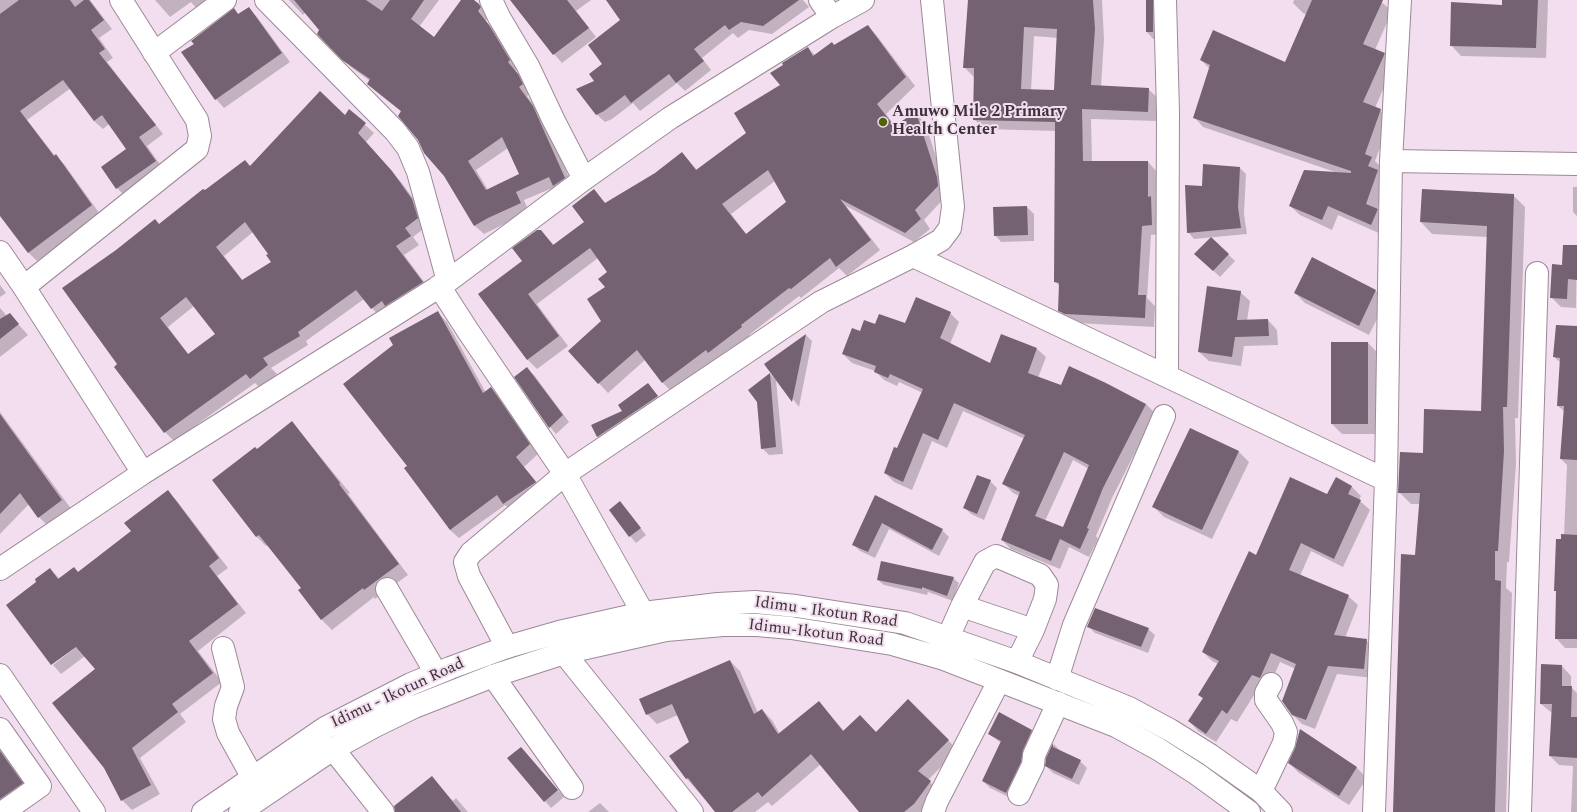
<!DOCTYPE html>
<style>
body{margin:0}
canvas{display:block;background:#f3deef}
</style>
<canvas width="1577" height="812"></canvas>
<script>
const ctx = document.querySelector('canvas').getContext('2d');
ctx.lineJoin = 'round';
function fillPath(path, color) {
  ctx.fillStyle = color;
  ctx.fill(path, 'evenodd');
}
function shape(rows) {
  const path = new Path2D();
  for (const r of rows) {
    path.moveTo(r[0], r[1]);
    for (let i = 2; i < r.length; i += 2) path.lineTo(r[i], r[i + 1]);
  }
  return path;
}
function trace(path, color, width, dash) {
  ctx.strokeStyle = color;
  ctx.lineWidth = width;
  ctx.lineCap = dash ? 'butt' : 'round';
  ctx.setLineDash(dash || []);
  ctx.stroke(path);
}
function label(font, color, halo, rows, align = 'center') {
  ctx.font = font + ' Spectral,serif';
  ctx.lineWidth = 4;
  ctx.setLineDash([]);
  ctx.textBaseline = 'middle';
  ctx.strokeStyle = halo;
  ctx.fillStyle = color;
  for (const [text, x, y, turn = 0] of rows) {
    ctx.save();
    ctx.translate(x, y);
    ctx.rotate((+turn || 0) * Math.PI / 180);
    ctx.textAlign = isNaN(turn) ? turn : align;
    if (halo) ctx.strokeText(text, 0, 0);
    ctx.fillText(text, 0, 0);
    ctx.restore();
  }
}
const shadow = shape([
 [0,0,90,0,112,29,99,38,113,58,107,62,163,134,147,146,164,170,126,197,117,188,103,168,128,149,109,124,103,129,94,121,71,88,27,120,55,156,56,156,64,164,100,214,37,261,28,252,0,214],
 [155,0,210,0,204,17,191,2,170,17],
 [289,0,439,0,419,27,434,39,463,0,473,0,488,14,489,16,486,21,497,34,518,69,516,71,527,84,531,93,527,96,542,116,573,187,555,187,524,200,529,212,484,234,475,226,445,175,419,140,402,112,377,92,368,84,370,81,352,68,318,34,321,30,306,12,303,15],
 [508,148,520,175,488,190,476,170],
 [511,0,591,0,576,11,596,37,562,63,554,54],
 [607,0,803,0,809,7,772,34,749,30,738,38,733,33,702,58,711,70,685,91,677,83,640,111,633,103,612,119,605,122,596,114,595,81,621,20],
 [969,0,1102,0,1104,39,1101,87,1148,89,1158,98,1157,121,1091,119,1092,162,1148,162,1157,172,1162,234,1151,235,1147,298,1155,306,1154,327,1076,323,1068,320,1059,310,1060,287,1055,281,1056,131,984,129,974,119,974,77,964,67],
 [1034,36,1058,38,1055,91,1031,91],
 [1147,0,1161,0,1160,39,1153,39,1147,32],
 [1294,0,1379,0,1392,11,1375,50,1384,54,1394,64,1375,108,1380,110,1390,120,1375,161,1381,167,1379,172,1388,180,1377,210,1387,221,1381,234,1338,215,1332,230,1300,215,1290,206,1338,173,1203,127,1194,117,1210,69,1201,60,1286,63,1307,15,1303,13,1293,3],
 [1503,0,1548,0,1546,58,1461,56,1451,45,1503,6],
 [249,8,257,17,290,62,224,108,216,99,195,44,234,10,239,15],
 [868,27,877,36,915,86,886,114,896,127,916,114,925,123,946,187,947,195,924,220,930,229,914,242,846,206,880,250,847,276,839,268,801,298,799,296,749,335,751,336,718,362,715,359,672,392,663,383,645,360,608,393,569,351,603,321,608,272,598,258,537,304,568,346,537,369,527,359,524,262,541,231,554,245,585,222,594,191,606,204,656,174,682,153,697,170,747,133,808,48,815,55],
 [775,181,788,203,747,235,731,214],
 [350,111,374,133,366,142,401,182,421,209,426,227,413,237,419,245,404,255,431,291,380,317,364,299,306,341,308,345,271,368,277,374,260,388,255,383,174,441,165,432,119,364,159,225,205,192,345,116],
 [253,232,270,254,273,262,243,281,224,256],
 [194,306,216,334,189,355,168,327],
 [1240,168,1246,174,1244,214,1247,234,1194,239,1188,232,1203,187],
 [1573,187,1577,187,1577,216,1573,212],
 [1423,190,1513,195,1525,207,1518,418,1515,418,1516,464,1509,562,1507,562,1506,588,1512,593,1506,812,1394,812,1420,504,1411,504,1399,492,1424,454,1482,412,1488,237,1432,234,1421,222],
 [1027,207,1034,214,1034,241,1001,242,995,235],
 [1211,238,1235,261,1220,277,1196,254],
 [1577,246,1576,308,1561,307,1551,297,1563,266],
 [1313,259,1376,291,1386,301,1369,335,1305,303,1295,293],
 [0,285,6,293,0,297],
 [1240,292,1250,301,1247,321,1268,320,1277,330,1278,345,1244,346,1241,366,1209,361,1199,352],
 [0,308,7,316,9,314,28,335,0,357],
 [438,313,447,322,486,393,491,389,500,398,538,454,524,467,544,491,513,512,505,505,459,538,450,530,408,466],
 [950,313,959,322,950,344,990,364,1037,349,1046,357,1038,378,1061,386,1146,404,1155,413,1112,498,1096,536,1098,539,1089,557,1069,547,1060,569,1011,549,1002,540,1019,496,1013,493,1004,484,1025,439,963,411,947,448,932,441,912,490,894,482,885,473,898,450,923,393,899,382,897,386,884,380,875,371,852,363,843,354,861,332,876,325,905,324],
 [1073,460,1089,469,1064,529,1045,521],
 [1577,327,1577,648,1565,648,1556,638,1557,592,1555,590,1564,535,1567,465,1561,459,1564,411,1558,406,1561,363,1554,357],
 [806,335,812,341,799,407,765,364],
 [1368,343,1378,353,1378,434,1342,434,1332,424],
 [527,369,534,375,569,422,556,434,550,427],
 [770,374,776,380,783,454,769,455,762,448],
 [647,384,664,403,604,443,598,437,593,425,624,411],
 [0,412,72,510,49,527,39,517,29,504,0,534],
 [291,423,301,433,350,493,348,494,408,575,375,599,374,597,332,630,322,620,300,590,302,588,268,545,266,546,256,536,257,450],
 [1190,429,1239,452,1249,462,1212,539,1164,517,1154,507],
 [990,481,997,488,984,520,971,514,965,508],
 [1351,486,1361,496,1359,500,1370,510,1343,567,1311,551,1300,576,1348,596,1358,605,1345,638,1366,640,1376,650,1373,678,1337,674,1315,729,1302,724,1292,714,1296,669,1280,662,1269,687,1261,684,1237,722,1231,719,1216,742,1198,731,1189,721,1203,699,1199,694,1218,664,1212,661,1203,652,1256,556,1328,495],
 [168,492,177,501,228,568,217,576,246,613,198,651,222,682,180,714,186,722,140,758,160,794,132,810,122,800,97,669,85,656,61,674,53,665,80,644,79,643,52,664,7,605,38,582,50,569,60,579,78,572,132,531],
 [876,496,942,530,949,537,939,556,889,529,875,558,860,551,853,544],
 [620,502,646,535,636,543,630,536],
 [953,578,959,583,953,601,928,592,927,595,884,585,878,580],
 [1088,626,1148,629,1155,635,1148,653,1095,633],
 [730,661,740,671,758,713,762,710,772,720,780,734,819,702,844,731,876,733,908,701,958,750,928,780,940,792,925,812,860,812,821,764,772,806,768,802,755,812,716,812,687,779,670,756,690,742,678,715,657,724,647,714],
 [1562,666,1571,676,1571,687,1577,693,1577,812,1571,812,1573,766,1559,765,1550,756,1552,713,1541,704],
 [1031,730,1038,737,1013,799,990,788,983,781,1001,743,989,734],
 [1300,731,1357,768,1367,778,1349,805,1299,773,1289,763,1296,749],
 [0,734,35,797,0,812],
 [1054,744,1060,751,1080,761,1087,768,1079,785,1053,773,1046,766,1047,759],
 [521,748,564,797,551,808,545,801],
 [432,777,453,801,456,798,468,812,404,812],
 [600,803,609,812,588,812]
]);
const building = shape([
 [19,0,70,0,75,7,84,0,89,0,104,20,91,30,105,49,99,53,156,125,139,137,156,161,116,189,101,167,126,149,102,115,94,121,63,80,20,111,54,156,56,154,92,205,28,253,0,216,0,14],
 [294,0,366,0,382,11,390,0,424,0,411,19,434,37,461,0,474,0,479,4,481,7,478,11,489,25,510,60,508,62,518,74,523,84,519,87,533,106,565,178,553,186,549,177,516,192,521,203,488,218,474,226,444,176,424,153,418,140,398,116,401,111,367,84,370,79,342,60,317,34,319,30],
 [502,137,519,174,486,190,468,161],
 [510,0,567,0,589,28,553,55],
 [606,0,799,0,763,26,741,22,729,30,725,25,694,49,704,61,676,83,669,74,631,103,625,95,604,111,596,115,576,89,594,81,589,74,602,64,588,45,620,20],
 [968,0,1093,0,1095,29,1091,85,1149,88,1148,112,1082,109,1083,161,1148,161,1148,197,1151,196,1152,225,1142,226,1138,295,1146,295,1145,318,1065,314,1058,311,1059,283,1054,282,1055,122,973,120,974,68,963,68],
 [1024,27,1057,29,1054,90,1021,89],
 [1146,0,1153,0,1153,32,1146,32],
 [1312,0,1383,0,1363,44,1385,53,1363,102,1381,109,1365,154,1372,157,1368,166,1378,170,1366,204,1378,209,1371,225,1328,206,1322,220,1289,206,1304,170,1351,173,1351,171,1193,118,1210,65,1200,60,1213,30,1285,62],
 [1502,0,1538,0,1536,48,1450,46,1451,2,1502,5],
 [249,7,282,53,215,100,181,52,194,44,191,41,234,8,238,14],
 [868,25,906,77,877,104,894,126,916,112,937,177,938,186,915,210,921,219,905,233,840,199,871,240,836,267,830,258,791,289,789,288,741,325,742,327,708,353,706,350,662,383,637,350,598,384,568,351,601,321,587,299,605,287,598,279,607,272,590,248,528,294,559,336,527,360,478,294,522,261,512,248,537,230,541,230,553,245,584,222,572,206,594,189,605,203,655,173,682,152,696,170,746,133,734,113,780,85,770,73,783,65,782,63,808,47,813,56,832,42,834,45],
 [768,170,786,202,746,234,722,204],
 [320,91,345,115,349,109,366,123,358,133,392,171,412,199,418,218,405,228,411,236,396,246,423,282,385,306,382,301,371,309,356,290,298,332,300,336,263,358,268,365,250,379,246,374,164,433,114,367,117,364,62,288,116,250,155,219,159,224,203,189,205,190,245,160,250,166],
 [245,222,268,254,266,255,271,262,242,280,216,247],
 [186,297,215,334,188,354,160,318],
 [1203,164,1240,167,1238,207,1241,228,1187,233,1185,185,1202,186],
 [1422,189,1514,194,1507,407,1503,407,1504,451,1498,551,1495,551,1495,580,1501,581,1495,812,1393,812,1401,554,1415,555,1420,493,1398,493,1400,452,1423,453,1424,409,1481,411,1487,226,1420,222],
 [1027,206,1028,235,994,236,993,207],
 [1211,237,1229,254,1213,271,1194,254],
 [1563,245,1577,245,1577,280,1568,279,1567,299,1550,298,1552,264,1562,265],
 [1312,257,1376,290,1359,326,1294,293],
 [1207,286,1241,291,1237,320,1268,319,1269,336,1235,337,1232,357,1198,352],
 [916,297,951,312,940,338,990,363,1001,334,1037,348,1028,373,1061,385,1069,366,1106,383,1146,404,1103,488,1087,528,1089,529,1080,549,1060,539,1051,561,1001,540,1020,492,1002,484,1025,435,954,403,938,440,923,433,903,482,884,473,894,447,897,448,923,389,890,374,888,378,874,372,876,366,842,354,852,328,860,331,864,320,875,324,879,314,905,323],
 [1064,452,1089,465,1063,527,1035,516],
 [438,311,483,393,491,387,530,444,516,457,536,482,503,504,497,495,450,530,404,468,407,466,343,384,393,345,389,338],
 [10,313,19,324,0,339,0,319],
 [1556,325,1577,326,1577,460,1560,459,1564,406,1557,406,1560,358,1553,357],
 [806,334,792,402,764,364],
 [1331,342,1368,342,1368,424,1331,424],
 [527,367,563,415,549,428,514,377],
 [770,373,776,447,761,449,757,402,748,390],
 [648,383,658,396,597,437,591,425,622,411,618,405],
 [0,414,62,500,38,518,20,493,0,514],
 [292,421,340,483,339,484,399,564,364,590,363,588,321,620,298,590,301,588,259,535,256,537,212,480,255,447,257,449],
 [1190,428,1239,451,1202,530,1152,507],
 [977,475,991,480,977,514,963,508],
 [1290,477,1327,494,1336,477,1352,486,1348,494,1361,500,1334,559,1301,543,1289,570,1349,595,1334,635,1367,639,1364,669,1328,666,1306,720,1292,715,1282,701,1296,664,1271,653,1260,678,1252,675,1227,714,1222,710,1206,734,1188,721,1203,698,1198,695,1219,661,1202,652,1249,551,1256,555],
 [168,490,219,558,209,566,238,604,189,641,213,673,172,704,178,712,132,748,151,785,121,801,104,768,52,703,95,669,76,647,51,665,6,605,36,582,35,579,50,568,58,579,74,567,78,572,131,531,124,523],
 [875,495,943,529,932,550,882,523,868,552,852,545],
 [620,501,641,528,629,537,609,510],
 [1561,534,1577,535,1577,639,1555,639,1556,591,1554,591,1556,539,1561,539],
 [881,561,954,577,947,596,922,587,922,589,877,580],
 [1095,608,1149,628,1141,647,1087,627],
 [730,660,754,714,762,709,778,734,819,701,843,731,860,715,876,732,908,699,949,740,918,771,931,781,914,804,904,812,859,812,811,754,762,797,758,792,732,812,715,812,688,778,686,779,669,756,689,742,672,704,646,715,639,699],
 [1541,664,1562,665,1562,686,1572,686,1571,717,1577,717,1577,758,1549,756,1552,704,1540,704],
 [999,712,1032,730,1023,750,1021,762,1006,793,982,781,1001,741,988,734],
 [1300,729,1357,767,1339,796,1288,763,1295,748],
 [1053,743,1053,747,1081,760,1072,779,1045,766,1046,758],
 [521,747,558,790,544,802,507,758],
 [0,751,23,783,0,799],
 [432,776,461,812,395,812,394,806]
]);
const minor = shape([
 [266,0,395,131,408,148,418,172,448,281],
 [491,0,499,17,528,66,554,121,584,179],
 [820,0,832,17],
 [1165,0,1168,112,1167,375],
 [154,53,225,0],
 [1391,161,1577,164],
 [0,252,24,287,143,473],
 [913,256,1386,480],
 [439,286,468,331,565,474,643,613],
 [24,287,197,149,200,136,197,120,121,0],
 [0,569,143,473,448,281,584,179,670,118,832,17,863,0],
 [387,589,436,673],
 [962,606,1033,630],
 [948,638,962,606,985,562,996,556,1040,575,1047,585,1045,599,1033,630,1017,662],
 [507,647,469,576,465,562,471,553,565,474,821,302,913,256,941,240,950,228,953,207,932,0],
 [223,648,233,687,226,706,224,719,228,733,253,778],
 [564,653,692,812],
 [0,675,94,812],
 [493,676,572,788],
 [1057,679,1074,625,1164,416],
 [0,729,40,786,3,812],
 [333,749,383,812],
 [1261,791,1284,743,1286,732,1282,723,1266,700,1266,693,1271,684],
 [1019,794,1033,765,1034,755,1058,703],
 [933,812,937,801,999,681],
 [1374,812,1386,480,1391,161,1400,0],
 [1520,812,1537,273]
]);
const major = shape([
 [203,812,325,728,411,684,450,668,507,647,559,632,643,613,718,604,755,602,796,606,905,623,1017,662,1129,708,1170,730,1210,755,1261,791,1281,812],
 [240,812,333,749,375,726,414,707,493,676,564,653,666,630,723,625,757,625,791,628,892,644,944,659,1116,726,1158,749,1197,774,1249,812]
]);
const markers = [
 [883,122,5,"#51630a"]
];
const poiNames = [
 ["Amuwo Mile 2 Primary",892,113],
 ["Health Center",892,131]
];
const streetNames = [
 ["Idimu - Ikotun Road",826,613,8],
 ["Idimu-Ikotun Road",816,634,7],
 ["Idimu - Ikotun Road",398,694,-25]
];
fillPath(shadow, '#0003');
fillPath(building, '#746171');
trace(minor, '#9c8999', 24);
trace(major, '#9c8999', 24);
trace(minor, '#fff', 22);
trace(major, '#fff', 22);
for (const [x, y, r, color] of markers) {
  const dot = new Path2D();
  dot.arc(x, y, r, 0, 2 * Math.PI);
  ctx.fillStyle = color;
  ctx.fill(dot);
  trace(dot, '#f3deef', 1.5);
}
label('bold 16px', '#3b3339', '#f3deef', poiNames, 'left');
label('16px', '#3b3339', '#f3deef', streetNames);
</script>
